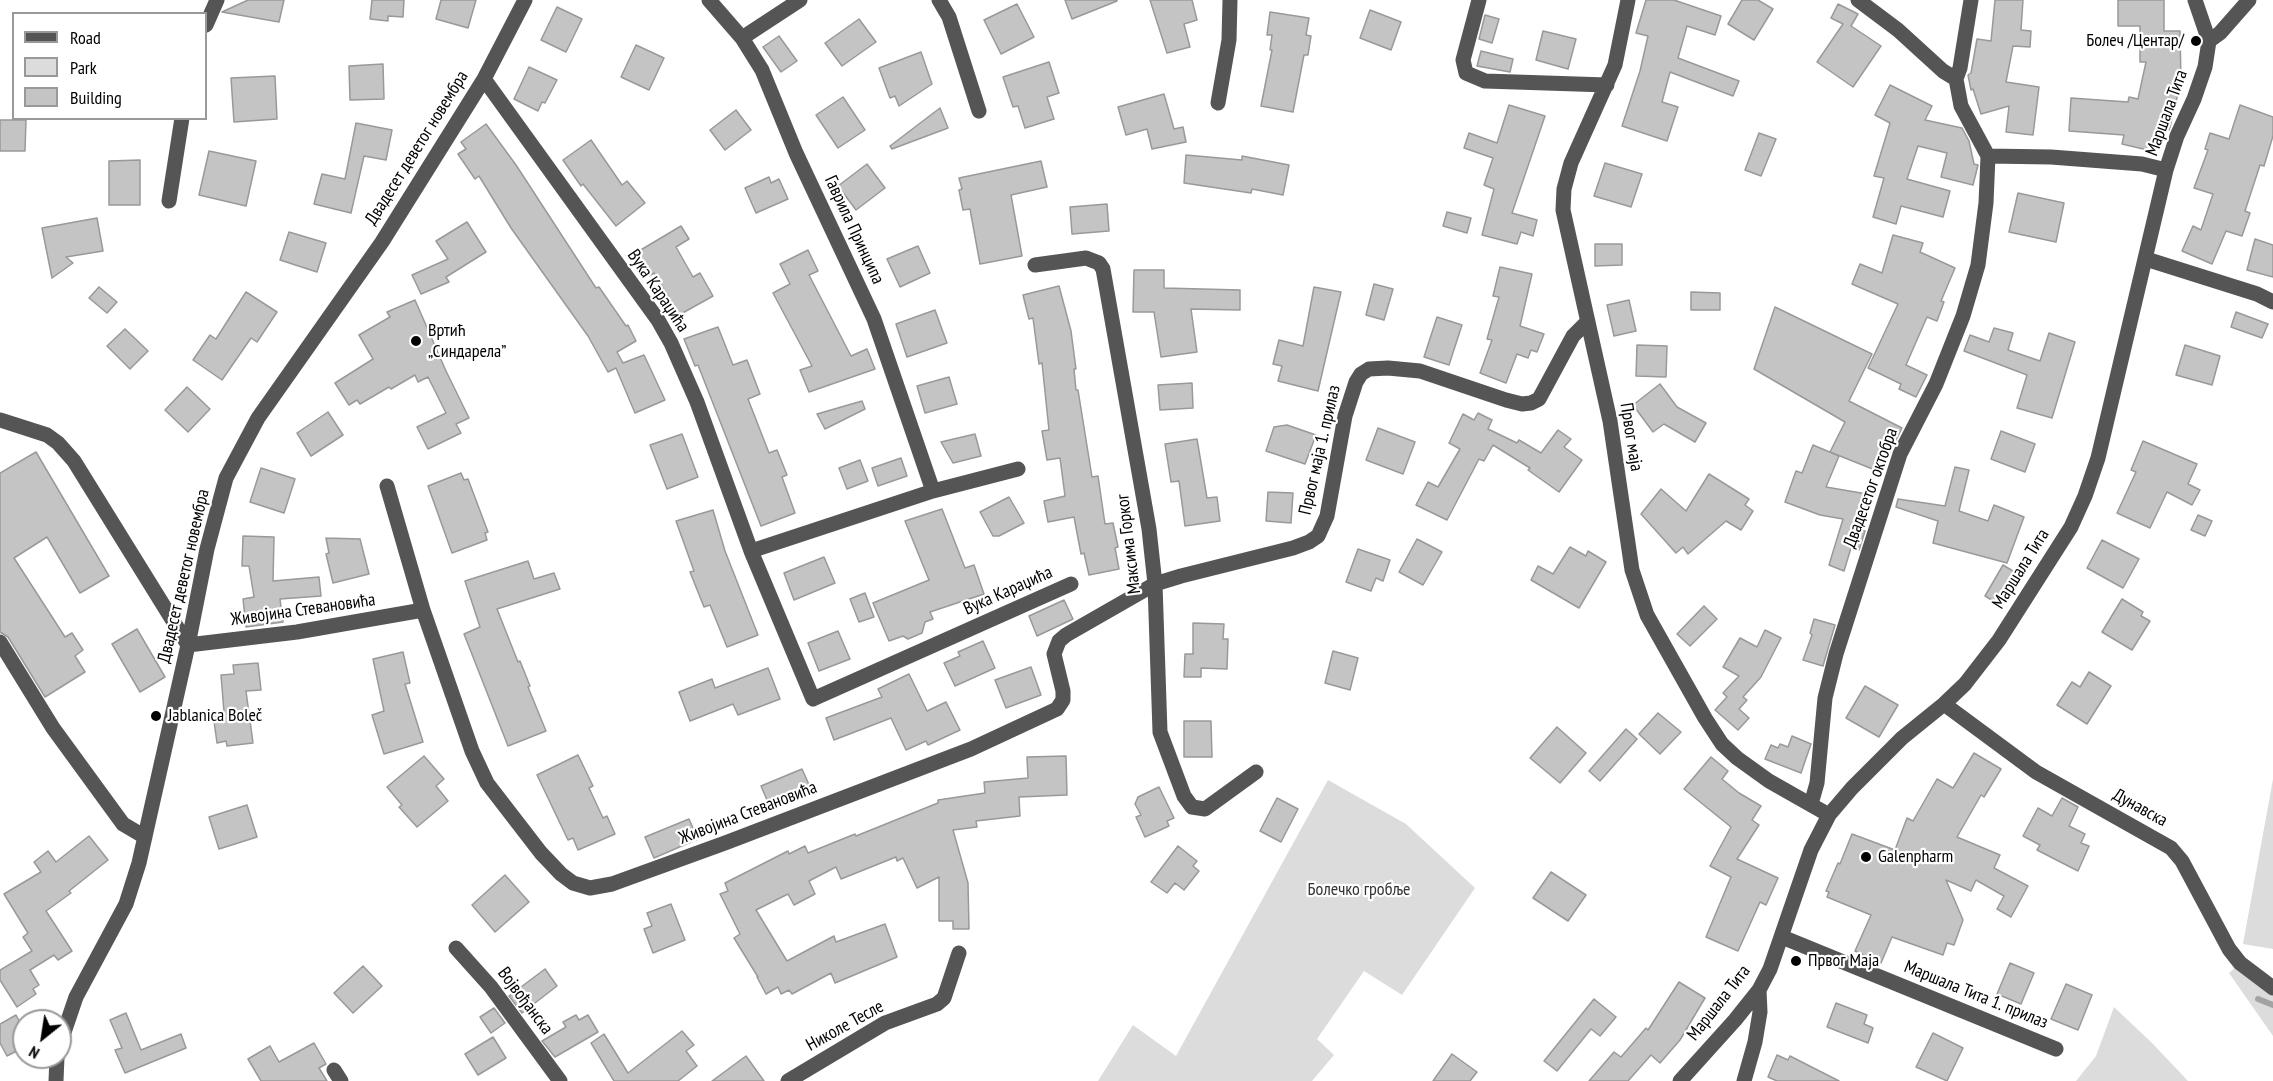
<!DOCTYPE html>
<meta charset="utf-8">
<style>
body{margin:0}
#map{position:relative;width:2273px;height:1081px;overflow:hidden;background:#fff;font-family:"PT Sans Narrow",sans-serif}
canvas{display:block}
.legend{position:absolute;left:12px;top:12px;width:195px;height:108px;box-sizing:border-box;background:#fff;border:2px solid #999;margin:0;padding:8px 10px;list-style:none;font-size:18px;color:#000}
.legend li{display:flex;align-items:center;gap:12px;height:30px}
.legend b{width:30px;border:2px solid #999}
.north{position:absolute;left:12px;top:1009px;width:60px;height:60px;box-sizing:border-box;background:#fff;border:2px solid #999;border-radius:50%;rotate:210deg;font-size:16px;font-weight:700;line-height:24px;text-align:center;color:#000}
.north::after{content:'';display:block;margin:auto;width:21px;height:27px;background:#000;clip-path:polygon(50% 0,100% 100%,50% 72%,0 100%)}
</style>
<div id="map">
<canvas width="2273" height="1081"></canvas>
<ul class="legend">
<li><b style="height:8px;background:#555"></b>Road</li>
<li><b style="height:16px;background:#dcdcdc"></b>Park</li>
<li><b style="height:16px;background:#c4c4c4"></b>Building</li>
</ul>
<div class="north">N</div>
</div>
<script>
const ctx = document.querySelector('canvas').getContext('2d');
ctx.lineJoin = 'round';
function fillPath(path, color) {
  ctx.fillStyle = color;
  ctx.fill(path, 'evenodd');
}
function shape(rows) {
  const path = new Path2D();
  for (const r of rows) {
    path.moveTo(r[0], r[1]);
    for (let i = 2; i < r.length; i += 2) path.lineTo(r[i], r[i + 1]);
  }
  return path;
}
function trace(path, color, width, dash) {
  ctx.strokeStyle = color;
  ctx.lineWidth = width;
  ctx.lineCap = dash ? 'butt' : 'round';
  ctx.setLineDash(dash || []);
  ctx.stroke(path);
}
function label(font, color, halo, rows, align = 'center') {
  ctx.font = font + ' "PT Sans Narrow",sans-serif';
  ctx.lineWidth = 4.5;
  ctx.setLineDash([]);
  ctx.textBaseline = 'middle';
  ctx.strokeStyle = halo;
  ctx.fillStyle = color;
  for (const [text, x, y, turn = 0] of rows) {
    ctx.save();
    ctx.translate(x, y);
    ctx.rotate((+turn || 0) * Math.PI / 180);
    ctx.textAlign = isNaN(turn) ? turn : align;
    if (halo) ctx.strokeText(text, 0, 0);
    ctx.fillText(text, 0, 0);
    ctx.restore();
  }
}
const green = shape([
 [2273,779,2273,949,2243,944],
 [1328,780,1406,824,1475,888,1402,995,1364,971,1317,1039,1334,1055,1312,1081,1098,1081,1133,1025,1176,1056],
 [2237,966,2273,994,2273,1036,2229,973],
 [2114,1007,2153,1044,2188,1081,2076,1081,2096,1056]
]);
const stream = shape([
 [2258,999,2273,1005]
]);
const building = shape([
 [248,0,284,0,279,22,222,12,248,0],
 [372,0,404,0,403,17,388,16,388,21,370,19,372,0],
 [441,0,476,0,468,28,436,19,441,0],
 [1065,0,1117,0,1117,1,1072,19,1065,0],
 [1150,0,1192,0,1197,20,1184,24,1190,47,1167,53,1150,0],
 [1646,0,1674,0,1721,16,1715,35,1687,26,1678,58,1739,81,1733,96,1670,72,1662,102,1678,107,1667,141,1622,126,1640,71,1648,36,1636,33,1646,0],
 [1742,0,1758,0,1773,9,1754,40,1728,24,1742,0],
 [1995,0,2023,0,2021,30,2031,31,2030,47,2013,46,2006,82,2039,87,2033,135,2006,132,2009,106,1981,114,1973,89,1971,90,1968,75,1971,73,1977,39,1991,41,1995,0],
 [2118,0,2164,0,2164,31,2180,31,2181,81,2170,127,2169,130,2161,128,2156,152,2122,144,2124,135,2069,131,2071,98,2128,102,2129,97,2138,99,2146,62,2140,62,2140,26,2118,26,2118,0],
 [1017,4,1034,37,1001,54,984,20,1017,4],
 [1838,4,1858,14,1851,26,1881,46,1853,87,1817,62,1843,24,1831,18,1838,4],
 [557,7,582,19,566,52,541,40,557,7],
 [1370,10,1401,22,1391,50,1360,38,1370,10],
 [1270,12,1309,18,1306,35,1311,36,1308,55,1304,55,1293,112,1261,106,1272,50,1270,50,1272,35,1267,35,1270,12],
 [1485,15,1499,19,1492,43,1479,39,1485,15],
 [859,19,876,42,842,66,825,43,859,19],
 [1543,31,1576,39,1568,69,1536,60,1543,31],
 [779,36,797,61,781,72,763,47,779,36],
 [636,45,664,58,649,90,621,77,636,45],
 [1481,51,1513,59,1510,72,1477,66,1481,51],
 [921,52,932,84,899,106,895,96,890,98,879,68,921,52],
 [1049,62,1059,93,1047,97,1054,119,1025,128,1018,106,1013,107,1003,77,1049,62],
 [383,64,384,99,350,100,349,66,383,64],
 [529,67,557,80,545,103,542,102,538,111,514,99,529,67],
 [275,76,277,119,234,122,231,78,275,76],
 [1890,85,1932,106,1925,120,1962,128,1969,141,1974,164,1978,165,1973,185,1941,177,1947,153,1918,146,1907,179,1950,191,1943,217,1901,206,1896,224,1873,217,1884,178,1874,176,1890,123,1875,115,1890,85],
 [1164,94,1174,129,1183,127,1186,142,1152,149,1147,129,1126,135,1118,107,1164,94],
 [843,97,865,130,838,148,816,115,843,97],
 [1509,105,1545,116,1512,213,1537,220,1533,236,1521,232,1517,244,1482,235,1494,189,1484,185,1493,158,1464,148,1469,133,1497,143,1509,105],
 [2240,105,2273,117,2273,136,2264,166,2260,165,2245,211,2250,213,2242,236,2226,231,2212,264,2182,251,2193,226,2201,230,2213,194,2194,188,2208,150,2205,149,2210,133,2229,139,2240,105],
 [940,108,948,128,892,149,890,146,940,108],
 [736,110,751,130,725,150,710,130,736,110],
 [0,120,26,120,25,151,0,151,0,120],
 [356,123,392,130,386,160,364,156,351,213,314,204,322,174,345,179,356,123],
 [486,124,516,165,596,288,599,287,626,326,628,325,636,341,617,352,623,363,644,355,665,400,635,413,616,368,608,372,588,336,511,228,479,176,475,179,458,154,466,149,461,142,486,124],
 [1759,133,1776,139,1761,176,1745,170,1759,133],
 [591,140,622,185,627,181,645,203,616,226,583,184,581,186,563,160,591,140],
 [209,151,256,161,246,206,199,195,209,151],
 [1186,155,1242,160,1242,156,1289,165,1283,195,1252,189,1251,193,1184,183,1186,155],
 [140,160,140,205,109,205,109,161,140,160],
 [1041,161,1047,187,1011,195,1022,256,980,264,970,209,963,210,959,190,962,189,959,178,1041,161],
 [1605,163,1642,174,1631,207,1594,196,1605,163],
 [867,164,885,188,856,210,838,186,867,164],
 [769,177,771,183,779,179,788,199,756,213,745,188,769,177],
 [2018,193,2064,203,2056,242,2009,232,2018,193],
 [1107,204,1109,231,1072,234,1070,207,1107,204],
 [1447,212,1471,218,1467,233,1443,226,1447,212],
 [97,218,103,251,66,257,73,263,52,278,42,228,97,218],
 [467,222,486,252,446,277,449,282,421,294,412,275,448,259,436,241,467,222],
 [681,226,689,239,676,247,693,277,700,273,713,296,679,315,654,273,649,276,634,254,681,226],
 [289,232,326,243,317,272,280,260,289,232],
 [1893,235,1923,243,1920,252,1955,268,1941,301,1944,302,1937,321,1927,317,1906,365,1927,375,1916,397,1899,389,1901,384,1868,368,1898,304,1852,284,1860,264,1882,273,1893,235],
 [2255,239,2273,245,2273,277,2247,270,2255,239],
 [1595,244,1622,244,1622,265,1595,266,1595,244],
 [918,246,930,273,900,287,887,259,918,246],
 [808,250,818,271,809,275,851,356,867,349,875,369,809,392,800,370,812,366,773,293,790,284,780,264,808,250],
 [1500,267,1532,274,1520,326,1544,334,1537,352,1531,350,1528,358,1517,354,1506,383,1480,373,1492,340,1487,339,1499,297,1493,296,1500,267],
 [1134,270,1164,270,1164,288,1240,290,1240,310,1191,309,1197,352,1161,357,1154,312,1133,312,1134,270],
 [1374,284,1393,289,1384,320,1366,315,1374,284],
 [1059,286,1071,331,1076,369,1074,369,1076,390,1078,390,1092,477,1098,476,1105,524,1113,523,1118,547,1115,548,1119,569,1089,575,1084,553,1081,554,1074,517,1048,522,1044,501,1065,496,1060,458,1047,460,1042,431,1049,430,1042,363,1039,364,1033,318,1029,319,1023,295,1059,286],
 [99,287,117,302,107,313,89,298,99,287],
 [1314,287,1341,292,1318,391,1278,381,1282,366,1273,364,1279,340,1303,346,1314,287],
 [246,292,277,312,257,342,251,338,222,380,193,360,210,335,216,339,246,292],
 [1691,292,1720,293,1720,310,1691,310,1691,292],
 [415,300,446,371,469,418,456,424,461,433,428,449,417,427,446,413,428,377,418,382,415,375,391,389,389,387,360,404,357,400,349,405,335,383,373,359,359,335,390,317,387,312,415,300],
 [1629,300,1636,331,1614,336,1607,305,1629,300],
 [1775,307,1872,354,1849,401,1902,428,1880,472,1830,452,1845,422,1754,369,1775,307],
 [935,310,947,343,907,357,896,324,935,310],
 [2236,312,2268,324,2262,338,2231,327,2236,312],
 [1437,317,1462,325,1449,365,1424,357,1437,317],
 [718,327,733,365,747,360,760,394,748,399,769,453,777,450,787,475,782,477,795,513,761,526,698,365,695,366,684,339,718,327],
 [1994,328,2013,333,2008,350,2040,361,2049,333,2075,342,2052,418,2017,408,2027,375,1964,351,1970,335,1989,342,1994,328],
 [125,329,148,351,130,369,107,346,125,329],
 [1637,345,1667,346,1666,377,1636,376,1637,345],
 [2185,345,2220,356,2212,385,2176,375,2185,345],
 [949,377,957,404,925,413,917,386,949,377],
 [1192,383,1193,408,1160,410,1158,385,1192,383],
 [1660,384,1677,407,1706,423,1695,442,1664,424,1653,432,1633,405,1660,384],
 [187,387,210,409,188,432,165,410,187,387],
 [862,401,865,409,825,429,817,414,862,401],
 [328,412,343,435,311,456,297,433,328,412],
 [1478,413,1492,420,1488,429,1517,443,1519,440,1541,453,1558,430,1571,439,1564,447,1582,460,1559,492,1528,470,1530,468,1493,445,1484,461,1479,459,1447,520,1416,505,1428,482,1438,487,1460,449,1449,443,1463,414,1474,420,1478,413],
 [1287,425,1316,435,1305,464,1266,451,1274,427,1287,425],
 [1378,428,1415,442,1403,474,1366,460,1378,428],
 [2001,431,2035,444,2025,472,1991,459,2001,431],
 [682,434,698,477,667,489,650,445,682,434],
 [975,434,981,456,953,463,941,442,975,434],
 [1197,439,1207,498,1217,497,1220,521,1185,526,1179,481,1171,482,1165,444,1197,439],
 [2143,441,2197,464,2188,484,2200,490,2192,505,2167,492,2150,528,2117,513,2136,472,2131,470,2143,441],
 [1813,445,1839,456,1826,487,1867,494,1861,530,1865,531,1859,550,1851,548,1844,571,1829,565,1843,519,1820,515,1785,502,1796,471,1802,473,1813,445],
 [36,452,109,576,80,593,47,537,14,558,65,637,72,633,83,650,75,656,85,672,45,697,8,637,0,632,0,473,36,452],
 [901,458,907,476,878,486,872,468,901,458],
 [860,460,868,481,847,489,839,468,860,460],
 [1955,467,1969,470,1959,511,1988,521,1994,505,2024,517,2007,563,1933,543,1938,521,1896,507,1898,499,1945,506,1955,467],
 [261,468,295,479,284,513,250,502,261,468],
 [461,473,464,480,468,479,488,532,485,533,487,540,452,553,428,486,461,473],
 [1709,474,1749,499,1745,505,1753,511,1741,530,1726,521,1688,554,1683,547,1676,553,1641,514,1661,489,1686,511,1709,474],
 [1268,492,1293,493,1291,523,1266,521,1268,492],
 [1009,497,1024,523,999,536,993,536,980,512,1009,497],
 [942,509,965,568,974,565,984,594,930,612,933,619,925,622,922,633,908,639,903,636,889,641,873,603,929,580,905,521,942,509],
 [713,510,725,551,758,635,727,647,710,605,704,607,690,572,694,571,676,521,713,510],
 [2198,515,2212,521,2205,536,2191,530,2198,515],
 [243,536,274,537,273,581,319,577,321,596,280,599,283,622,246,627,243,599,254,597,249,566,242,566,243,536],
 [326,538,360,539,369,574,333,583,326,554,329,553,326,538],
 [1417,539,1442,552,1423,585,1399,572,1417,539],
 [2102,540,2139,559,2123,588,2087,568,2102,540],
 [1570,547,1586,556,1588,551,1606,562,1579,608,1531,580,1538,566,1553,574,1570,547],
 [1358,549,1390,560,1383,581,1376,578,1371,591,1346,582,1358,549],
 [824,557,835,583,794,600,784,573,824,557],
 [528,561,534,579,554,573,560,589,497,609,518,662,520,661,530,686,528,687,546,731,508,746,464,634,480,627,465,581,528,561],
 [2003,565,2018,574,2000,605,1985,596,2003,565],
 [865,593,874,617,859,622,850,599,865,593],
 [2122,599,2143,612,2141,616,2150,621,2132,650,2102,632,2122,599],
 [1064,600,1073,619,1037,636,1029,616,1064,600],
 [1704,606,1717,619,1690,646,1677,634,1704,606],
 [1814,619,1835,625,1823,666,1803,660,1812,635,1810,633,1814,619],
 [1193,623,1224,624,1223,639,1228,639,1227,669,1201,668,1201,677,1184,677,1185,654,1193,654,1193,623],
 [137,629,165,677,140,692,112,644,137,629],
 [1765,630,1781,638,1761,677,1743,697,1747,700,1739,709,1749,718,1738,730,1715,710,1727,697,1723,693,1739,676,1723,667,1740,638,1757,647,1765,630],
 [838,631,850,659,819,671,808,643,838,631],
 [983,641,995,668,955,686,944,663,960,656,958,652,983,641],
 [1333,651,1358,658,1350,690,1325,683,1333,651],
 [403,652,410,683,405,684,423,742,384,754,372,715,384,711,373,659,403,652],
 [258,663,261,690,246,691,253,743,227,746,226,741,217,743,213,714,224,712,221,675,234,674,233,665,258,663],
 [1031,667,1041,695,1006,708,995,680,1031,667],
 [768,668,780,699,738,715,733,704,690,721,679,692,712,679,715,688,768,668],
 [2089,672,2111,686,2087,724,2057,705,2072,682,2080,687,2089,672],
 [909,674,927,711,946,702,960,730,928,745,926,741,906,750,891,718,834,740,826,718,882,697,878,689,909,674],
 [1865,686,1898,705,1879,737,1846,718,1865,686],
 [1658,713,1681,732,1660,754,1639,734,1658,713],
 [1184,721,1211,721,1212,757,1184,757,1184,721],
 [1557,727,1586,753,1560,783,1530,758,1557,727],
 [1626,729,1637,739,1600,781,1589,771,1626,729],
 [1792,736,1811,744,1801,773,1765,759,1771,745,1778,748,1780,744,1788,747,1792,736],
 [1974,753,2001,769,1984,797,1981,795,1957,837,2000,855,1994,868,2028,886,2011,917,1997,909,2004,896,1976,880,1971,891,1946,880,1963,920,1954,945,1947,943,1943,955,1892,937,1881,963,1855,951,1871,915,1827,897,1829,892,1826,891,1838,863,1840,864,1852,834,1895,850,1907,818,1913,821,1937,779,1953,788,1974,753],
 [578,755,593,786,589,788,603,818,607,816,615,834,578,850,573,838,568,840,537,775,578,755],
 [424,756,444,779,436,786,448,801,417,827,399,807,402,805,387,787,424,756],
 [1066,756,1067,795,1019,797,1020,816,976,821,977,827,953,830,968,883,969,929,953,929,953,921,939,921,939,877,917,888,903,858,897,861,896,857,841,879,836,867,809,881,815,894,794,905,788,894,756,910,787,961,834,936,836,942,885,924,897,957,835,983,831,973,792,994,789,990,781,994,778,987,766,994,757,977,758,977,734,938,740,934,720,894,728,891,725,883,788,851,789,854,805,846,808,853,855,834,856,836,938,803,938,800,985,793,984,782,1028,778,1027,757,1066,756],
 [1711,757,1728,771,1722,779,1739,793,1761,806,1752,820,1759,825,1737,859,1778,878,1766,905,1760,902,1738,951,1706,937,1731,877,1710,866,1731,827,1684,789,1711,757],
 [802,769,811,789,776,804,773,798,767,800,761,786,802,769],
 [1159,787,1174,818,1167,821,1169,826,1145,837,1136,817,1141,815,1135,804,1138,797,1159,787],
 [1277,798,1298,809,1281,842,1260,831,1277,798],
 [2062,798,2078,807,2069,826,2085,834,2081,843,2089,846,2078,871,2037,850,2040,845,2023,836,2038,808,2052,816,2062,798],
 [247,805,257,837,219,849,209,817,247,805],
 [689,819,698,839,654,858,645,837,689,819],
 [89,836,108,860,69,891,71,893,46,911,72,951,58,960,54,955,30,970,39,985,33,989,36,994,17,1007,0,980,0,970,32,951,23,937,28,933,4,894,41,872,34,862,48,851,56,862,89,836],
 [1178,846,1197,861,1193,866,1199,871,1184,890,1175,883,1167,893,1151,882,1178,846],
 [1551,872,1586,895,1568,921,1533,898,1551,872],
 [505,875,529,902,495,932,472,905,505,875],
 [671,904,685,940,653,953,644,929,652,926,647,913,671,904],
 [2010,963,2034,973,2021,1004,1997,994,2010,963],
 [363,966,382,986,353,1013,334,993,363,966],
 [545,969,557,986,522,1013,509,996,545,969],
 [1679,982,1705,998,1680,1040,1660,1063,1651,1055,1628,1081,1589,1081,1614,1052,1621,1057,1646,1028,1648,1030,1679,982],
 [2066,984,2092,995,2078,1030,2051,1019,2066,984],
 [1594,999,1616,1017,1600,1036,1591,1029,1557,1071,1544,1061,1594,999],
 [1836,1003,1867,1015,1864,1024,1873,1028,1868,1043,1827,1027,1836,1003],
 [494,1008,505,1023,491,1033,480,1017,494,1008],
 [126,1013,141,1050,181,1034,186,1048,125,1073,115,1050,122,1048,110,1020,126,1013],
 [16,1015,24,1030,24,1047,7,1056,0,1043,0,1024,16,1015],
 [576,1015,579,1020,588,1015,598,1032,555,1057,542,1041,566,1027,563,1022,576,1015],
 [682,1031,694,1045,686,1051,697,1066,678,1081,614,1081,591,1043,604,1034,628,1073,682,1031],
 [1933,1033,1963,1048,1947,1081,1916,1067,1933,1033],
 [493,1037,506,1058,478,1075,465,1054,493,1037],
 [314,1043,326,1064,319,1068,327,1081,261,1081,248,1059,270,1046,279,1062,314,1043],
 [1452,1054,1477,1072,1470,1081,1433,1081,1452,1054],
 [1777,1055,1788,1060,1790,1056,1839,1081,1777,1081,1768,1077,1777,1055],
 [746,1056,764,1081,712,1081,746,1056]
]);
const minor = shape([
 [709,0,742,38,762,70,796,153,874,319,933,491],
 [939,0,949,17,979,111],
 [1479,0,1463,60,1466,73,1485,81,1607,85],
 [1628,0,1615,65,1571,163,1564,189,1563,210,1610,421,1632,570,1647,615,1705,718,1722,744,1737,758,1769,781,1829,815],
 [1858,0,1898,30,1943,71,1956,79],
 [206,25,217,0],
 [742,38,800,0],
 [2209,41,2220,33,2249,0],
 [484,79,658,320,671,343,697,402,751,551,813,699,1071,584],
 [1218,103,1229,40,1230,0],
 [1988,156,2051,157,2142,164,2166,170],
 [169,201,182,118],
 [2146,259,2257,294,2273,302],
 [1035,265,1086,258,1099,263,1103,269,1149,529,1155,584,1160,732,1184,796,1192,807,1205,809,1256,772],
 [0,420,47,435,58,443,74,461,188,645,297,632,423,610],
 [387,486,423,610,472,751,487,783,541,853,561,874,573,883,590,888,612,884,725,843,971,749,1057,709,1063,700,1063,691,1054,654,1059,641,1066,635,1155,584,1181,576,1293,548,1309,542,1318,536,1327,516,1345,416,1356,382,1361,374,1369,369,1388,368,1420,371,1506,400,1522,404,1531,403,1539,399,1573,336,1588,321],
 [751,551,933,491,1018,469],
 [0,642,53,728,123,824,145,837],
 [1944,704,2036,772,2171,848,2182,861,2229,949,2240,963,2273,988],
 [1811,804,1817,783,1825,698,1836,654,1900,454,1936,384,1963,316,1978,265,1986,203,1988,156,1961,106,1956,79,1960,68,1971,0],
 [1782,937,2056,1049],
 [456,948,491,987,560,1081],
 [60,1044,76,997,126,904,139,863,188,645,207,549,226,478,258,418,382,242,484,79,525,0],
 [334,1070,341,1081],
 [56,1081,57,1057],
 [788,1081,885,1023,937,1004,944,998,959,953],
 [1680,1081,1735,1020,1759,990,1770,969,1811,850,1829,815,1852,788,1902,738,1944,704,1965,684,1999,640,2071,527,2085,496,2098,458,2166,170,2177,136,2194,99,2205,67,2209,41,2195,0],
 [1744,1081,1755,1042,1760,1012,1759,990]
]);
const markers = [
 [2196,41,6,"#000"],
 [416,341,6,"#000"],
 [156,716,6,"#000"],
 [1866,857,6,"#000"],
 [1796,961,6,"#000"]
];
const poiNames = [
 ["Болеч /Центар/",2184,41,"right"],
 ["Вртић",428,331],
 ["„Синдарела”",428,352],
 ["Jablanica Boleč",168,716],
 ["Galenpharm",1878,857],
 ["Првог Маја",1808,961]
];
const streetNames = [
 ["Маршала Тита",2167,113,-70],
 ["Двадесет деветог новембра",417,148,-58],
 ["Гаврила Принципа",854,230,65],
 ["Вука Караџића",658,291,56],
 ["Првог маја",1631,437,81],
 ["Првог маја 1. прилаз",1320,450,-77],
 ["Двадесетог октобра",1871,488,-70],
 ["Максима Горког",1129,544,-97],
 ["Маршала Тита",2021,569,-58],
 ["Двадесет деветог новембра",184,576,-77],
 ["Вука Караџића",1008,591,-24],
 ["Живојина Стевановића",303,610,-8],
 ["Дунавска",2140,808,29],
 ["Живојина Стевановића",748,813,-21],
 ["Маршала Тита 1. прилаз",1976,995,22],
 ["Војвођанска",525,1001,53],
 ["Маршала Тита",1719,1003,-52],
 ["Николе Тесле",845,1026,-29]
];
const parkNames = [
 ["Болечко гробље",1359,890]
];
fillPath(green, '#dcdcdc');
trace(stream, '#a3a3a3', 6);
fillPath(building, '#c4c4c4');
trace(building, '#999', 1.5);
trace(minor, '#555', 15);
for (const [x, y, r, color] of markers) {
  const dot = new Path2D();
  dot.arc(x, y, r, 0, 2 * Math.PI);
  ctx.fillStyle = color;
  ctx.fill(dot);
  trace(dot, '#fff', 2);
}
label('18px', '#000', '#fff', poiNames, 'left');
label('18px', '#000', '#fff', streetNames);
label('18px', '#333', '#fff', parkNames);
</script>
